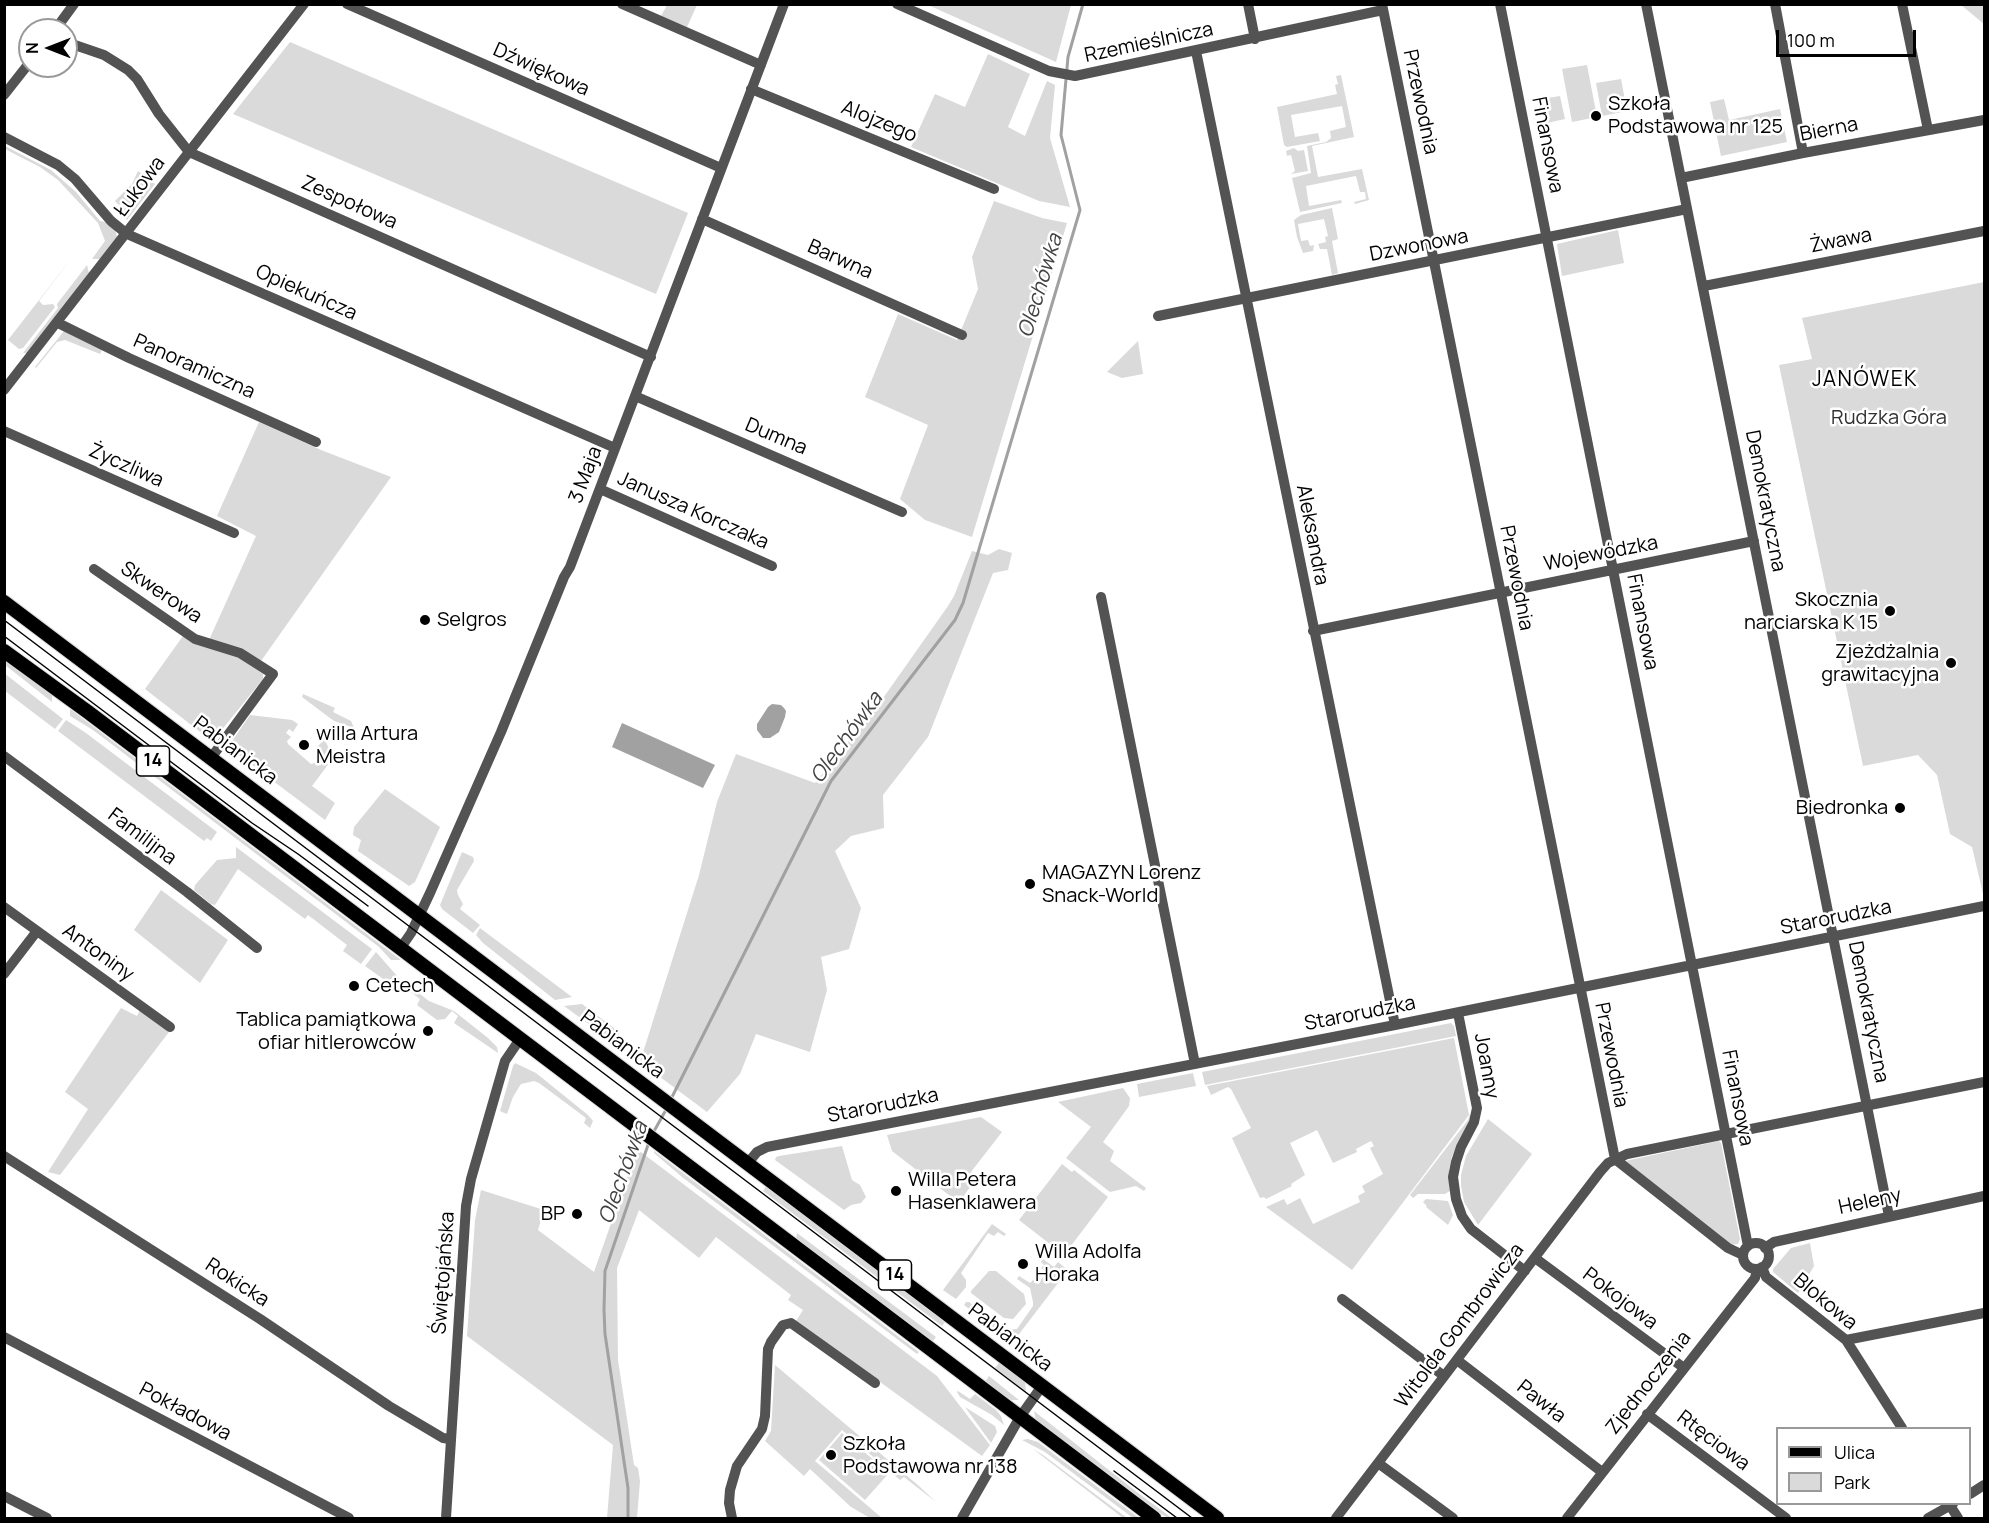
<!DOCTYPE html>
<meta charset="utf-8">
<style>
body{margin:0}
#map{position:relative;width:1989px;height:1523px;overflow:hidden;background:#fff;font-family:Manrope,sans-serif}
canvas{display:block}
.frame{position:absolute;inset:0;border:6px solid #000;pointer-events:none}
.legend{position:absolute;left:1776px;top:1427px;width:195px;height:78px;box-sizing:border-box;background:#fff;border:2px solid #999;margin:0;padding:8px 10px;list-style:none;font-size:18px;color:#000}
.legend li{display:flex;align-items:center;gap:12px;height:30px}
.legend b{width:30px;border:2px solid #999}
.north{position:absolute;left:18px;top:18px;width:60px;height:60px;box-sizing:border-box;background:#fff;border:2px solid #999;border-radius:50%;rotate:270deg;font-size:16px;font-weight:700;line-height:24px;text-align:center;color:#000}
.north::after{content:'';display:block;margin:auto;width:21px;height:27px;background:#000;clip-path:polygon(50% 0,100% 100%,50% 72%,0 100%)}
.scale{position:absolute;left:1776px;top:30px;width:140px;height:27px;box-sizing:border-box;border:3px solid #000;border-top:0;padding-left:8px;font-size:18px;line-height:21px;white-space:nowrap;color:#000;-webkit-text-stroke:4px #fff;paint-order:stroke}
</style>
<div id="map">
<canvas width="1989" height="1523"></canvas>
<div class="frame"></div>
<ul class="legend">
<li><b style="height:8px;background:#000"></b>Ulica</li>
<li><b style="height:16px;background:#dadada"></b>Park</li>
</ul>
<div class="north">N</div>
<div class="scale">100 m</div>
</div>
<script>
const ctx = document.querySelector('canvas').getContext('2d');
ctx.lineJoin = 'round';
function fillPath(path, color) {
  ctx.fillStyle = color;
  ctx.fill(path, 'evenodd');
}
function shape(rows) {
  const path = new Path2D();
  for (const r of rows) {
    if (r.length === 3) {
      path.moveTo(r[0] + r[2], r[1]);
      path.arc(r[0], r[1], r[2], 0, 2 * Math.PI);
      continue;
    }
    path.moveTo(r[0], r[1]);
    for (let i = 2; i < r.length; i += 2) path.lineTo(r[i], r[i + 1]);
  }
  return path;
}
function trace(path, color, width, dash) {
  ctx.strokeStyle = color;
  ctx.lineWidth = width;
  ctx.lineCap = dash ? 'butt' : 'round';
  ctx.setLineDash(dash || []);
  ctx.stroke(path);
}
function label(font, color, halo, rows, align = 'center') {
  ctx.font = font + ' Manrope,sans-serif';
  ctx.lineWidth = 5;
  ctx.setLineDash([]);
  ctx.textBaseline = 'middle';
  ctx.strokeStyle = halo;
  ctx.fillStyle = color;
  for (const [text, x, y, turn = 0] of rows) {
    ctx.save();
    ctx.translate(x, y);
    ctx.rotate((+turn || 0) * Math.PI / 180);
    ctx.textAlign = isNaN(turn) ? turn : align;
    if (halo) ctx.strokeText(text, 0, 0);
    ctx.fillText(text, 0, 0);
    ctx.restore();
  }
}
const green = shape([
 [667,5,697,5,687,27,661,16],
 [928,5,1071,4,1071,5,1056,62],
 [1961,5,1984,5,1984,24],
 [290,42,688,213,656,294,233,114],
 [988,54,1030,74,1008,127,1025,136,1047,81,1055,85,1050,138,1070,207,1039,201,911,147,935,94,965,107],
 [1587,65,1597,117,1572,122,1562,69],
 [1341,75,1354,137,1312,146,1318,177,1362,169,1369,200,1355,204,1354,202,1366,199,1365,192,1360,192,1356,176,1306,186,1309,206,1341,200,1342,203,1300,212,1292,178,1311,173,1307,146,1326,142,1331,138,1330,131,1346,127,1342,106,1291,115,1295,137,1318,133,1320,141,1287,147,1284,145,1277,107,1337,94,1335,85,1338,84,1336,76],
 [1621,79,1627,111,1602,116,1596,83],
 [1560,96,1565,119,1547,123,1542,99],
 [1724,99,1729,120,1780,109,1787,142,1721,156,1710,102],
 [5,146,51,170,76,192,100,221,106,222,115,230,117,237,100,259,92,259,105,241,98,223,58,180,40,167,5,149],
 [1294,148,1298,151,1304,150,1308,171,1291,174,1295,171,1291,155,1287,156,1286,151],
 [138,171,155,184,127,220,115,210,118,210,121,207,115,201,132,184],
 [994,201,1042,218,1067,223,972,537,925,520,900,499,928,425,865,397,898,314,957,340,978,289,972,257],
 [1332,208,1338,239,1332,241,1338,273,1332,275,1327,249,1320,249,1318,244,1326,242,1325,237,1328,236,1324,219,1298,224,1301,241,1308,240,1310,246,1314,245,1313,251,1303,253,1297,237,1294,220,1301,215],
 [1618,230,1624,263,1562,276,1557,244],
 [74,255,39,301,43,305,53,304,55,307,23,348,19,349,8,340],
 [87,265,89,273,28,353,23,353,58,308,57,304],
 [1984,282,1984,894,1983,894,1972,847,1950,834,1937,775,1918,755,1863,766,1779,365,1812,359,1802,318],
 [64,331,102,350,100,354,65,340,57,342,36,368,35,367],
 [1138,341,1143,374,1122,378,1107,372],
 [259,422,321,450,391,477,261,661,209,640,256,536,217,516],
 [999,549,1012,553,1008,570,993,573,928,737,883,795,884,828,851,836,835,851,861,908,849,949,821,957,827,990,810,1052,756,1034,740,1074,707,1112,640,1062,699,875,717,802,736,754,815,783,881,701,948,606,954,596,972,551,988,555],
 [183,636,233,654,263,674,263,679,216,737,208,738,145,689],
 [5,661,52,695,52,702,5,665],
 [4,673,63,719,55,729,5,691],
 [303,694,335,708,333,712,351,721,354,728,334,721,302,697],
 [70,709,401,960,391,960,379,947,93,730,70,716],
 [250,715,292,720,298,724,293,732,289,729,286,733,291,737,287,741,288,744,311,764,315,763,323,752,317,747,324,740,326,742,333,758,312,786,335,803,325,820,228,747],
 [66,720,86,733,217,832,211,841,207,838,204,841,58,731],
 [385,789,440,827,415,882,409,886,358,851,361,840,353,835,354,827],
 [236,847,372,949,361,964,343,951,347,945,308,915,305,919,238,869,215,905,211,904,194,890,195,885,217,860,236,858],
 [462,852,473,857,474,861,457,890,458,895,463,904,460,909,480,925,473,933,442,909,440,905],
 [161,890,228,940,200,983,134,930],
 [480,928,572,997,555,1000,483,943,476,935],
 [376,952,398,977,429,1001,454,1011,488,1038,497,1047,498,1053,454,1023,458,1016,452,1011,445,1019,437,1020,417,1005,420,999,400,984,396,988,365,966],
 [582,1004,614,1028,619,1034,620,1047,564,1006],
 [121,1008,137,1016,140,1010,169,1032,60,1175,48,1172,88,1109,65,1092],
 [1451,1023,1454,1026,1456,1036,1205,1085,1202,1072],
 [1454,1038,1469,1115,1352,1270,1266,1207,1284,1199,1287,1205,1300,1198,1313,1224,1360,1202,1358,1196,1365,1192,1362,1186,1383,1174,1370,1148,1374,1146,1371,1141,1356,1149,1357,1152,1333,1163,1317,1130,1290,1143,1305,1175,1291,1184,1292,1186,1266,1199,1264,1197,1260,1198,1232,1138,1251,1128,1231,1089,1228,1087,1211,1095,1207,1086],
 [515,1063,536,1073,588,1115,593,1121,590,1128,584,1123,586,1118,539,1083,534,1081,521,1084,513,1097,507,1114,502,1112,500,1111,513,1066],
 [1193,1073,1196,1086,1139,1097,1137,1084],
 [1123,1088,1130,1098,1129,1106,1103,1142,1114,1151,1110,1161,1146,1188,1144,1191,1136,1186,1110,1192,1066,1158,1091,1127,1058,1102],
 [1470,1114,1471,1116,1452,1156,1449,1170,1450,1191,1445,1194,1418,1194,1413,1198,1410,1195,1468,1120],
 [981,1117,1002,1132,971,1172,977,1177,961,1200,954,1199,892,1151,887,1135],
 [1488,1119,1532,1154,1478,1225,1464,1202,1461,1186,1461,1175,1466,1156],
 [1719,1141,1721,1143,1740,1239,1738,1244,1731,1245,1625,1161],
 [842,1146,852,1180,860,1185,866,1197,861,1203,851,1205,844,1210,775,1160,776,1157,779,1156],
 [637,1149,937,1376,990,1445,982,1456,796,1321,803,1310,788,1300,791,1295,716,1237,699,1258,639,1210,617,1268,618,1360,634,1465,638,1468,640,1481,637,1518,607,1518,613,1445,467,1336,475,1220,481,1190,544,1210,538,1230,594,1272],
 [654,1151,919,1352,917,1354,682,1177,654,1153],
 [1062,1164,1072,1172,1074,1170,1108,1197,1064,1255,1019,1220],
 [766,1186,855,1254,945,1322,942,1326,763,1191],
 [1426,1199,1448,1201,1453,1215,1448,1225,1426,1207,1427,1206,1423,1202],
 [992,1224,1006,1234,1004,1236,998,1232,994,1236,988,1233,961,1273,966,1280,966,1287,956,1299,943,1290],
 [797,1233,936,1337,933,1341,796,1239],
 [1810,1243,1814,1266,1798,1293,1773,1272,1773,1269,1791,1248],
 [1043,1259,1054,1267,1058,1262,1068,1270,1013,1342,964,1305,966,1302,969,1302,1007,1330,1017,1329,1033,1306,1033,1302,1030,1288,1017,1279,1019,1276,1030,1283,1033,1280,1038,1284,1047,1272,1041,1268,1044,1265,1041,1262],
 [989,1271,996,1271,1024,1294,1026,1304,1013,1319,1004,1318,971,1293,971,1291],
 [999,1363,1025,1382,1026,1392,995,1368],
 [775,1365,919,1486,936,1502,904,1477,900,1480,842,1430,815,1461,882,1518,870,1518,851,1507,810,1469,804,1476,765,1441,771,1431],
 [989,1376,1019,1400,1009,1400,985,1382],
 [958,1391,970,1399,975,1394,996,1410,1001,1416,1004,1425,992,1415,960,1397,957,1392],
 [965,1407,995,1426,997,1432,991,1443],
 [1034,1411,1138,1493,1172,1518,1167,1518,1036,1421],
 [842,1433,889,1473,865,1500,819,1460],
 [1028,1439,1038,1442,1139,1518,1133,1518,1045,1452,1022,1440],
 [1033,1449,1043,1455,1127,1518,1123,1518]
]);
const water = shape([
 [772,704,781,705,784,708,786,711,785,717,779,732,770,738,763,738,757,730,757,724,768,707],
 [622,723,715,765,703,788,612,747]
]);
const stream = shape([
 [671,1099,831,781,955,620,963,603,1080,210,1061,135,1068,57,1083,4],
 [653,1133,667,1108],
 [628,1518,628,1488,605,1334,604,1310,605,1271,649,1142]
]);
const minor = shape([
 [347,4,721,168],
 [622,4,761,65],
 [897,4,1049,71,1075,76,1383,10],
 [1248,4,1255,39],
 [1382,4,1615,1159],
 [1500,4,1748,1246],
 [1646,4,1889,1216],
 [1775,4,1803,153],
 [1902,4,1928,130],
 [55,30,74,4],
 [66,42,104,55,128,70,137,79,159,114,189,152,651,357],
 [1196,51,1395,1025],
 [751,89,994,189],
 [4,95,30,62],
 [4,137,58,165,75,179,111,221,127,234,615,448],
 [1681,178,1803,153,1984,120],
 [702,219,962,335],
 [1704,286,1984,231],
 [1158,316,1687,209],
 [58,323,129,358,316,442],
 [4,390,304,4],
 [635,396,902,512],
 [4,431,234,533],
 [600,489,772,566],
 [94,569,195,639,240,653,273,674,211,758],
 [1101,597,1195,1064],
 [1313,631,1754,541],
 [4,756,187,892,257,948],
 [4,907,170,1027],
 [400,949,411,933,430,893,501,732,564,577,570,567,784,4],
 [4,974,37,931],
 [1458,1013,1477,1108,1474,1122,1461,1147,1456,1162,1453,1177,1456,1199,1462,1216,1471,1229,1525,1271],
 [4,1156,260,1319,389,1406,443,1438,450,1439],
 [1615,1159,1728,1248,1743,1255],
 [747,1164,757,1152,767,1147,1395,1025,1984,906],
 [1756,1256,13],
 [1765,1248,1774,1242,1984,1196],
 [1535,1258,1684,1368],
 [1762,1267,1766,1277,1846,1340,1902,1428],
 [1342,1299,1444,1376],
 [4,1337,349,1518],
 [1846,1340,1984,1313],
 [1457,1360,1602,1472],
 [1647,1414,1786,1518],
 [1378,1463,1453,1518],
 [1970,1494,1984,1485],
 [4,1496,47,1518],
 [1949,1504,1958,1518],
 [446,1518,466,1206,471,1179,505,1061,520,1039],
 [732,1518,729,1503,730,1490,737,1466,762,1429,765,1416,768,1349,771,1342,783,1325,791,1323,875,1383],
 [962,1518,1020,1417,1042,1386],
 [1336,1518,1600,1172,1608,1163,1627,1154,1984,1082],
 [1567,1518,1755,1278,1757,1269],
 [1928,1518,1953,1504]
]);
const major = shape([
 [4,602,1217,1518],
 [4,651,88,712,1154,1518]
]);
const tram = shape([
 [4,620,1192,1518],
 [4,636,252,823,298,854,368,906],
 [1114,1471,1177,1518]
]);
const markers = [
 [1596,116,6,"#000"],
 [1890,611,6,"#000"],
 [425,620,6,"#000"],
 [1951,663,6,"#000"],
 [304,745,6,"#000"],
 [1900,808,6,"#000"],
 [1030,884,6,"#000"],
 [354,986,6,"#000"],
 [428,1031,6,"#000"],
 [896,1191,6,"#000"],
 [577,1214,6,"#000"],
 [1023,1264,6,"#000"],
 [831,1455,6,"#000"]
];
const shields = [
 [153,761,33],
 [895,1275,33]
];
const shieldNames = [
 ["14",153,761],
 ["14",895,1275]
];
const streetNames = [
 ["Rzemieślnicza",1149,43,-12],
 ["Dźwiękowa",541,70,24],
 ["Przewodnia",1420,102,78],
 ["Alojzego",879,122,22],
 ["Bierna",1829,130,-11],
 ["Finansowa",1547,145,79],
 ["Łukowa",140,187,-53],
 ["Zespołowa",349,203,24],
 ["Żwawa",1841,241,-11],
 ["Dzwonowa",1419,246,-11],
 ["Barwna",840,260,24],
 ["Opiekuńcza",306,293,24],
 ["Panoramiczna",194,367,24],
 ["Dumna",776,437,23],
 ["Życzliwa",126,466,24],
 ["3 Maja",586,475,-69],
 ["Demokratyczna",1765,501,79],
 ["Janusza Korczaka",693,511,24],
 ["Aleksandra",1312,535,79],
 ["Wojewódzka",1601,554,-11],
 ["Przewodnia",1516,578,79],
 ["Skwerowa",161,593,34],
 ["Finansowa",1642,622,79],
 ["Pabianicka",235,751,37],
 ["Familijna",142,837,37],
 ["Starorudzka",1836,918,-11],
 ["Antoniny",98,953,36],
 ["Demokratyczna",1868,1012,79],
 ["Starorudzka",1360,1014,-11],
 ["Pabianicka",622,1045,37],
 ["Przewodnia",1611,1055,79],
 ["Joanny",1486,1066,80],
 ["Finansowa",1737,1098,79],
 ["Starorudzka",883,1106,-11],
 ["Heleny",1870,1202,-12],
 ["Świętojańska",444,1273,-86],
 ["Rokicka",237,1283,33],
 ["Pokojowa",1620,1299,37],
 ["Blokowa",1825,1302,40],
 ["Witolda Gombrowicza",1460,1326,-53],
 ["Pabianicka",1010,1338,37],
 ["Zjednoczenia",1649,1383,-52],
 ["Pawła",1541,1402,38],
 ["Pokładowa",185,1412,28],
 ["Rtęciowa",1713,1441,37]
];
const poiNames = [
 ["Szkoła",1608,104],
 ["Podstawowa nr 125",1608,127],
 ["Skocznia",1878,600,"right"],
 ["narciarska K 15",1878,623,"right"],
 ["Selgros",437,620],
 ["Zjeżdżalnia",1939,652,"right"],
 ["grawitacyjna",1939,675,"right"],
 ["willa Artura",316,734],
 ["Meistra",316,757],
 ["Biedronka",1888,808,"right"],
 ["MAGAZYN Lorenz",1042,873],
 ["Snack-World",1042,896],
 ["Cetech",366,986],
 ["Tablica pamiątkowa",416,1020,"right"],
 ["ofiar hitlerowców",416,1043,"right"],
 ["Willa Petera",908,1180],
 ["Hasenklawera",908,1203],
 ["BP",565,1214,"right"],
 ["Willa Adolfa",1035,1252],
 ["Horaka",1035,1275],
 ["Szkoła",843,1444],
 ["Podstawowa nr 138",843,1467]
];
const parkNames = [
 ["Rudzka Góra",1889,418]
];
const waterNames = [
 ["Olechówka",1041,286,-73],
 ["Olechówka",847,738,-54],
 ["Olechówka",624,1173,-70]
];
const neighbourhoodNames = [
 ["JANÓWEK",1865,380]
];
fillPath(green, '#dadada');
fillPath(water, '#a1a1a1');
trace(stream, '#a1a1a1', 3);
trace(major, '#dbdbdb', 16);
trace(minor, '#535353', 10);
trace(major, '#000', 14);
trace(tram, '#000', 1.5);
for (const [x, y, r, color] of markers) {
  const dot = new Path2D();
  dot.arc(x, y, r, 0, 2 * Math.PI);
  ctx.fillStyle = color;
  ctx.fill(dot);
  trace(dot, '#fff', 2);
}
for (const [x, y, w] of shields) {
  const box = new Path2D();
  box.roundRect(x - w / 2, y - 15, w, 30, 4.5);
  ctx.fillStyle = '#fff';
  ctx.fill(box);
  trace(box, '#000', 1.5);
}
label('bold 18px', '#000', null, shieldNames);
label('20px', '#000', '#fff', streetNames);
label('20px', '#000', '#fff', poiNames, 'left');
label('20px', '#313131', '#fff', parkNames);
label('italic 21px', '#424242', '#fff', waterNames);
ctx.letterSpacing = '1.5px';
label('21px', '#000', '#fff', neighbourhoodNames);
ctx.letterSpacing = '0px';
</script>
